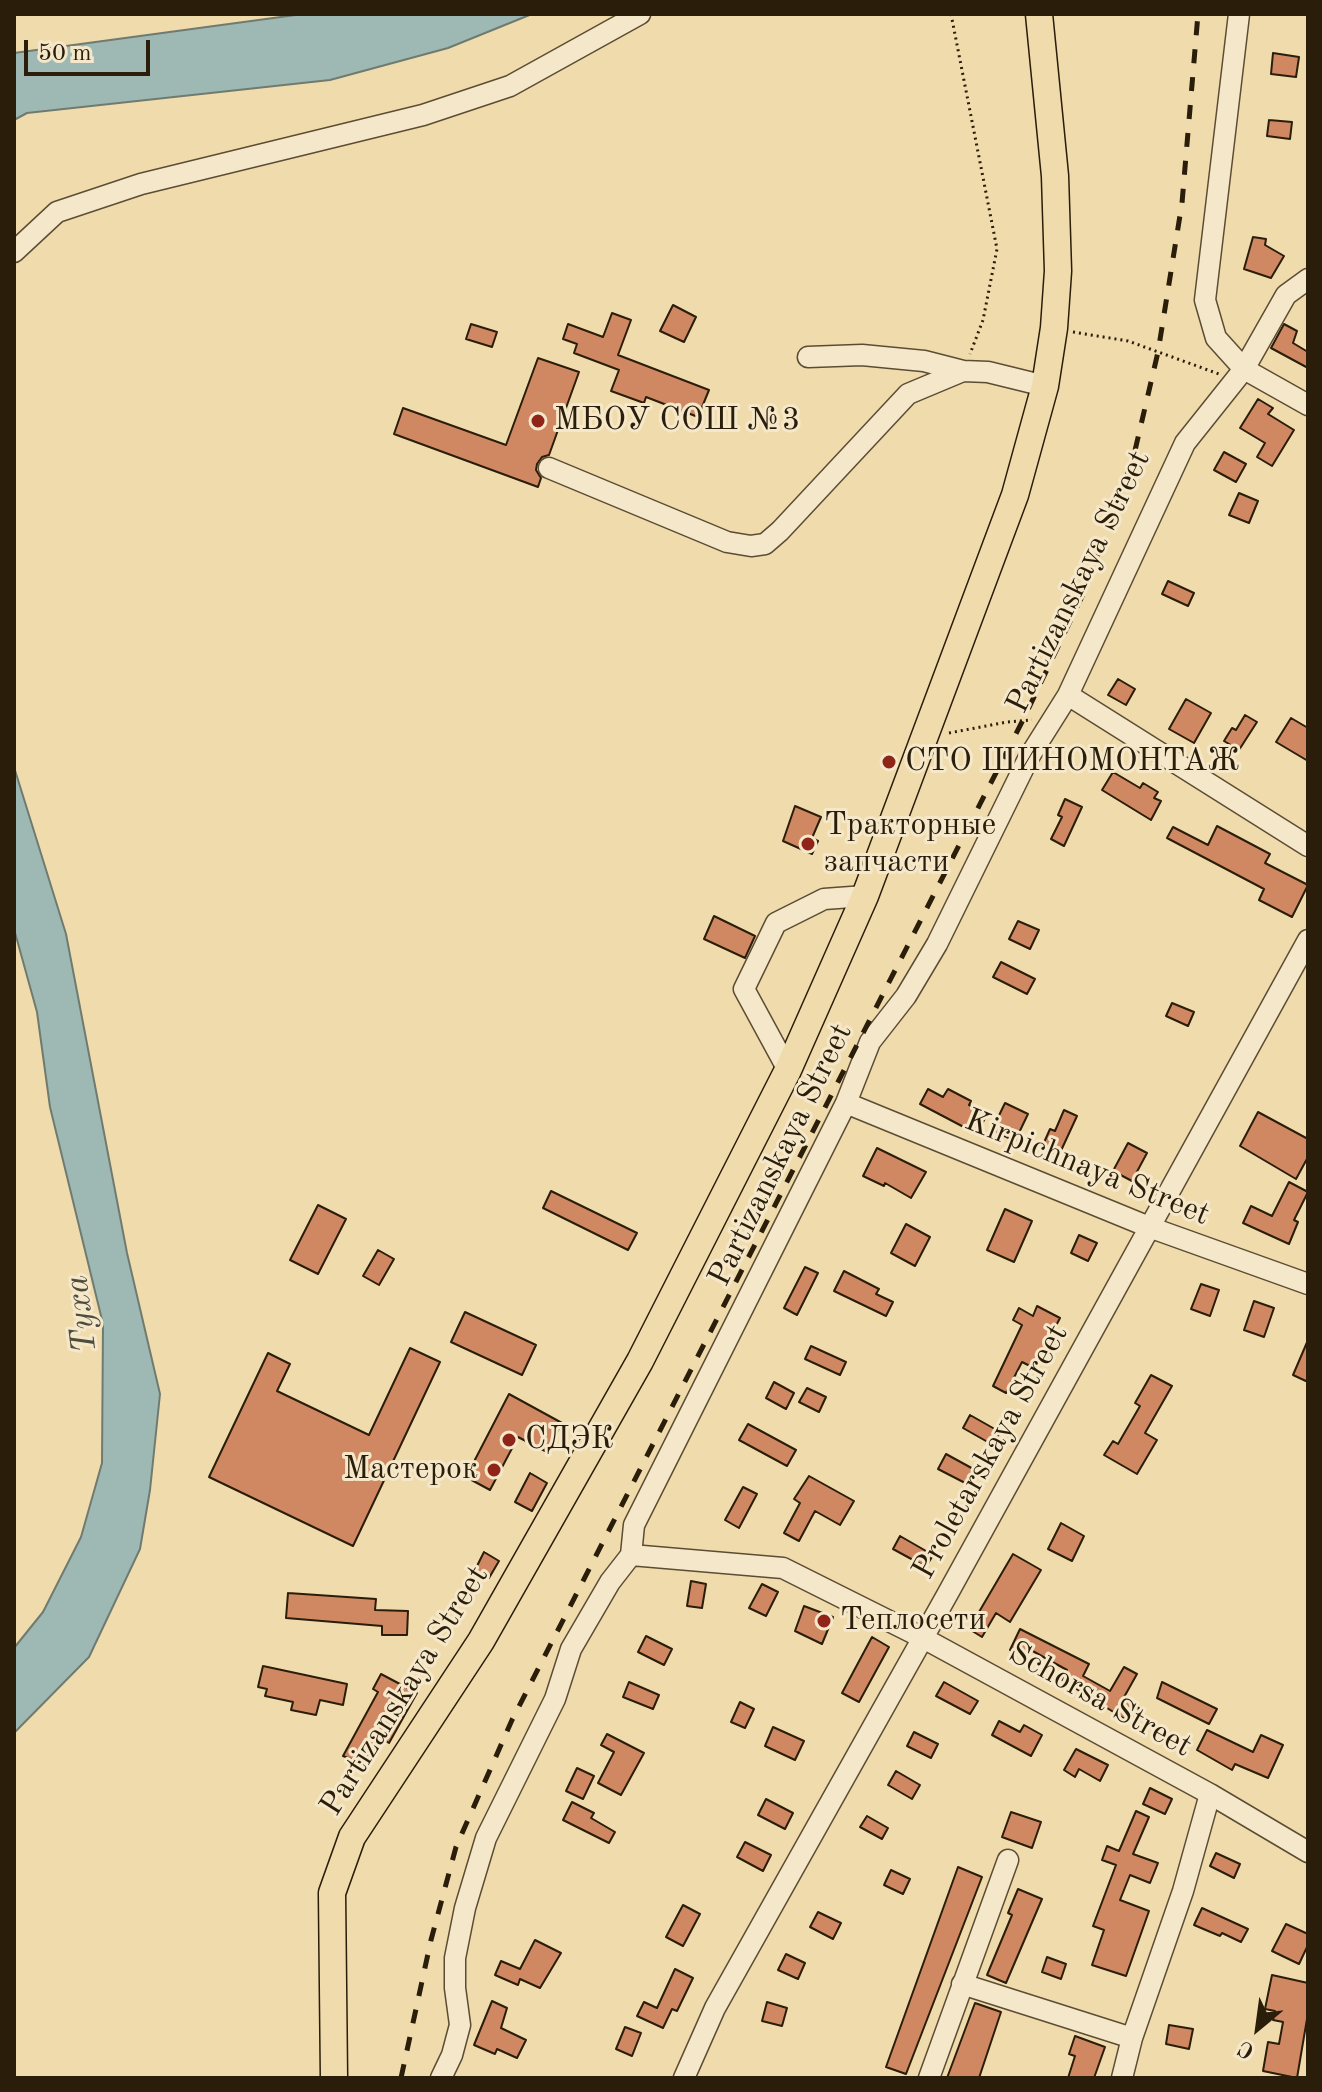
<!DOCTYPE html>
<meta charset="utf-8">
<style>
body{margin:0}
#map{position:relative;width:1322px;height:2092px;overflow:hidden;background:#f0dbad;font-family:"Old Standard TT",serif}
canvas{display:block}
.frame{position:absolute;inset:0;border:16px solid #2a1d0a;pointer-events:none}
.north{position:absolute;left:1218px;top:1988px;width:80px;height:80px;-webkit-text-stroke:6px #f5e8ca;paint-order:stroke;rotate:209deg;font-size:22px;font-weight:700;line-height:32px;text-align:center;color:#2a1d0a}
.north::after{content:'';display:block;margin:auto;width:28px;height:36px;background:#2a1d0a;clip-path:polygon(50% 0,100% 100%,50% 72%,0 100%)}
.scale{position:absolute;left:24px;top:40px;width:126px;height:36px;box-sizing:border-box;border:4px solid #2a1d0a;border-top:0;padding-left:10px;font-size:24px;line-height:28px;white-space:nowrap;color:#2a1d0a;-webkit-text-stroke:6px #f5e8ca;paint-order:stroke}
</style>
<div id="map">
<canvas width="1322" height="2092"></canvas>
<div class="frame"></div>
<div class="north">С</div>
<div class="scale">50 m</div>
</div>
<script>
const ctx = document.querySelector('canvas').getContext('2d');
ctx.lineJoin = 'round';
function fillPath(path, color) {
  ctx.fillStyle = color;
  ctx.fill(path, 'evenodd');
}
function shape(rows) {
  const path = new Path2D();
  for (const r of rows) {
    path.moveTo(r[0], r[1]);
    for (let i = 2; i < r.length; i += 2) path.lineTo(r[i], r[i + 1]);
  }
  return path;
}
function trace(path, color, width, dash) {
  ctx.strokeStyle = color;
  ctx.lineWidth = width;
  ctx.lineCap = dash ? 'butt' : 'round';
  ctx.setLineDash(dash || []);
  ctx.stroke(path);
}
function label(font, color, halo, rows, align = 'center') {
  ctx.font = font + ' "Old Standard TT",serif';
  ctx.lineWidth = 6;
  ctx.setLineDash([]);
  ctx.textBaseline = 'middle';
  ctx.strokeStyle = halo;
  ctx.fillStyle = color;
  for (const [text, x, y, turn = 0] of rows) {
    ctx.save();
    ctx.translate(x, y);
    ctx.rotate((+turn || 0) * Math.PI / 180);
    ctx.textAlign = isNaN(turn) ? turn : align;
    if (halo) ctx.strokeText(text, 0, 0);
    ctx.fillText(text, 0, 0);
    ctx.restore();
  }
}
const water = shape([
 [303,14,532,14,448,48,330,80,27,113,14,120,14,53,303,14],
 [14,767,66,934,127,1253,160,1394,150,1490,140,1549,89,1657,14,1733,14,1648,43,1612,81,1537,102,1463,103,1324,50,1107,37,1012,14,929,14,767]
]);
const building = shape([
 [1273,53,1299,57,1296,77,1271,74,1273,53],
 [1269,120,1292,122,1290,139,1267,136,1269,120],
 [1253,237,1266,239,1265,245,1284,256,1271,278,1244,269,1253,237],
 [673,305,696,317,684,342,660,331,673,305],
 [612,313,631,320,618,355,709,390,698,417,646,397,644,403,611,391,619,370,574,353,577,344,563,339,568,324,603,337,612,313],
 [471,324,497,332,492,347,466,339,471,324],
 [1284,324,1297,331,1293,343,1308,352,1308,368,1271,348,1284,324],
 [538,358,579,372,549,455,542,457,537,464,536,470,541,478,538,487,394,434,403,408,506,445,538,358],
 [1258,399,1273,408,1268,414,1294,430,1272,466,1257,457,1265,443,1240,428,1258,399],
 [1224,452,1246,464,1236,482,1214,470,1224,452],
 [1239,493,1258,501,1249,523,1229,515,1239,493],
 [1168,581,1194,593,1188,606,1162,594,1168,581],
 [1118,679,1135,689,1126,705,1108,695,1118,679],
 [1186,699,1211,713,1194,743,1169,729,1186,699],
 [1245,715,1257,722,1239,750,1224,741,1232,728,1236,730,1245,715],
 [1291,718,1308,728,1308,761,1276,742,1291,718],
 [1113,772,1140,788,1143,783,1158,792,1154,798,1161,801,1151,820,1102,790,1113,772],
 [1065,799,1082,807,1064,846,1051,839,1062,817,1058,815,1065,799],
 [795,806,821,817,812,838,818,841,812,854,783,841,795,806],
 [1217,826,1270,854,1265,863,1308,885,1292,917,1259,900,1264,889,1167,838,1173,827,1208,845,1217,826],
 [714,916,755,936,745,958,704,939,714,916],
 [1018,921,1039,930,1030,949,1009,939,1018,921],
 [1001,962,1035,979,1027,994,993,977,1001,962],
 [1172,1003,1194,1012,1188,1026,1166,1016,1172,1003],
 [928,1089,943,1097,948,1089,971,1101,969,1105,987,1114,977,1134,920,1104,928,1089],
 [1005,1103,1028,1114,1015,1141,992,1130,1005,1103],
 [1064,1110,1077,1116,1059,1155,1042,1147,1050,1129,1055,1131,1064,1110],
 [1258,1112,1308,1139,1308,1157,1296,1179,1240,1146,1258,1112],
 [1128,1143,1147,1153,1132,1181,1113,1171,1128,1143],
 [877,1148,926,1172,911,1198,885,1183,884,1186,863,1176,877,1148],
 [1289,1182,1308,1192,1294,1220,1298,1222,1289,1244,1243,1223,1251,1206,1272,1216,1289,1182],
 [551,1191,637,1233,628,1250,543,1208,551,1191],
 [318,1205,346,1219,318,1274,290,1260,318,1205],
 [1005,1209,1032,1221,1014,1262,987,1250,1005,1209],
 [906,1224,930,1237,915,1266,891,1253,906,1224],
 [1079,1235,1097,1243,1088,1261,1071,1253,1079,1235],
 [378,1250,394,1259,379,1285,363,1276,378,1250],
 [805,1267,818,1273,797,1315,784,1308,805,1267],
 [844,1271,879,1289,876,1294,893,1302,886,1316,834,1291,844,1271],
 [1201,1284,1219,1290,1210,1316,1191,1309,1201,1284],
 [1254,1301,1274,1308,1264,1337,1244,1330,1254,1301],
 [1037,1306,1060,1318,1034,1368,1022,1362,1006,1393,993,1386,1022,1325,1013,1320,1019,1308,1033,1316,1037,1306],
 [465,1312,536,1345,522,1375,451,1342,465,1312],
 [1308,1340,1308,1382,1293,1375,1308,1340],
 [811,1346,846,1362,840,1375,805,1359,811,1346],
 [410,1348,440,1362,353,1546,209,1477,268,1353,290,1364,277,1391,369,1435,410,1348],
 [1151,1375,1172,1386,1145,1433,1157,1440,1137,1474,1104,1455,1113,1441,1118,1444,1140,1406,1135,1403,1151,1375],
 [774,1382,794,1393,786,1409,766,1398,774,1382],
 [807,1388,826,1397,819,1412,799,1402,807,1388],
 [509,1394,562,1423,547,1452,518,1437,490,1490,466,1477,509,1394],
 [970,1415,1000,1432,993,1445,963,1428,970,1415],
 [748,1424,796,1450,787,1466,739,1440,748,1424],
 [946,1454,977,1471,969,1485,938,1469,946,1454],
 [530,1473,547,1483,532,1511,515,1502,530,1473],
 [809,1476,854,1501,840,1525,815,1511,799,1541,784,1533,800,1503,794,1499,809,1476],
 [743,1487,757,1494,739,1528,725,1520,743,1487],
 [1061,1523,1084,1536,1072,1561,1048,1549,1061,1523],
 [900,1536,933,1555,926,1567,893,1549,900,1536],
 [484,1552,499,1561,489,1578,475,1570,484,1552],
 [1013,1554,1041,1570,1010,1622,996,1613,982,1637,969,1629,1013,1554],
 [691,1581,706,1584,702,1608,687,1606,691,1581],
 [762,1584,778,1592,766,1616,749,1608,762,1584],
 [288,1593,376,1599,375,1610,408,1611,407,1635,382,1635,382,1626,286,1618,288,1593],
 [804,1606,833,1617,822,1644,795,1631,804,1606],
 [1020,1629,1089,1664,1083,1676,1110,1691,1124,1667,1137,1674,1123,1699,1144,1711,1136,1726,1062,1680,1067,1670,1029,1649,1025,1657,1010,1650,1020,1629],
 [646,1636,672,1649,664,1665,638,1652,646,1636],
 [872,1637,889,1647,859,1702,842,1693,872,1637],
 [263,1666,347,1684,343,1705,320,1700,316,1715,291,1710,293,1702,265,1696,267,1689,258,1687,263,1666],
 [381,1674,417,1693,389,1743,380,1738,376,1746,372,1744,364,1764,343,1756,378,1692,373,1689,381,1674],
 [629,1682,659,1695,653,1709,623,1697,629,1682],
 [944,1682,978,1701,970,1714,936,1696,944,1682],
 [1162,1682,1217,1709,1209,1724,1157,1698,1162,1682],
 [740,1702,754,1709,745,1728,731,1722,740,1702],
 [999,1721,1020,1732,1024,1725,1042,1735,1031,1756,992,1735,999,1721],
 [773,1727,804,1741,795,1760,765,1746,773,1727],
 [1207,1730,1253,1752,1261,1735,1283,1745,1268,1778,1235,1764,1232,1770,1197,1750,1207,1730],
 [914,1732,938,1744,931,1758,907,1746,914,1732],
 [607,1734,644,1753,621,1795,598,1783,614,1752,601,1745,607,1734],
 [1076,1749,1108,1765,1100,1781,1079,1769,1075,1777,1064,1770,1076,1749],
 [577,1768,594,1776,583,1799,566,1791,577,1768],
 [896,1771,920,1785,912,1799,888,1785,896,1771],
 [1150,1788,1172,1799,1165,1814,1143,1804,1150,1788],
 [766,1799,793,1813,785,1829,758,1815,766,1799],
 [572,1802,594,1813,591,1818,615,1832,609,1843,563,1820,572,1802],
 [1136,1811,1149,1817,1133,1854,1158,1863,1150,1883,1130,1875,1120,1900,1149,1911,1126,1976,1092,1965,1104,1930,1093,1926,1116,1865,1102,1860,1107,1846,1119,1851,1136,1811],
 [1011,1812,1041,1822,1032,1848,1002,1837,1011,1812],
 [867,1816,888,1828,882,1839,860,1827,867,1816],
 [745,1842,771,1855,763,1871,737,1857,745,1842],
 [1216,1853,1240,1864,1234,1878,1210,1866,1216,1853],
 [958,1867,982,1877,906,2074,886,2067,958,1867],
 [891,1870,910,1879,903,1894,884,1885,891,1870],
 [1018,1889,1042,1899,1006,1983,987,1975,1012,1915,1008,1913,1018,1889],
 [683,1905,700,1914,683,1946,666,1937,683,1905],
 [1202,1908,1248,1929,1241,1942,1222,1933,1220,1936,1194,1925,1202,1908],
 [818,1912,841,1923,833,1939,810,1927,818,1912],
 [1286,1924,1308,1934,1308,1945,1299,1964,1272,1951,1286,1924],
 [535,1940,561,1953,540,1988,520,1979,518,1985,495,1975,501,1961,520,1969,535,1940],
 [786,1954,805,1963,798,1979,778,1970,786,1954],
 [1047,1957,1066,1964,1061,1979,1042,1972,1047,1957],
 [675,1969,693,1978,677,2011,672,2009,663,2028,637,2016,644,2002,657,2008,675,1969],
 [1272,1975,1308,1983,1308,2013,1297,2078,1263,2071,1268,2042,1279,2044,1283,2022,1273,2020,1275,2011,1265,2009,1272,1975],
 [492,2001,507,2008,501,2028,526,2040,517,2058,497,2049,495,2054,474,2045,492,2001],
 [767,2002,787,2008,782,2026,762,2021,767,2002],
 [975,2003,1001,2012,979,2078,947,2078,975,2003],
 [1169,2025,1193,2029,1189,2049,1166,2044,1169,2025],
 [625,2027,641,2033,632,2056,616,2049,625,2027],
 [1075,2036,1105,2047,1094,2078,1068,2078,1075,2056,1069,2054,1075,2036]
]);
const path = shape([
 [951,14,997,249,983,320,970,354],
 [1073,332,1128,341,1219,374],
 [949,733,1007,722,1032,720]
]);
const minor = shape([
 [1239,14,1205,300,1216,338,1244,369,1308,405],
 [14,252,57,212,141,184,423,115,510,86,640,14],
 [808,357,862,355,924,361,963,371,988,372,1045,386],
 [549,468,727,542,751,546,765,544,780,531,908,394,963,371],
 [1068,695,1308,846],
 [788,1070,744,989,776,923,824,899,865,896],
 [846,1103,1149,1227,1308,1284],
 [631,1555,783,1568,923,1638,1210,1794,1308,1852],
 [962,1984,1132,2038],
 [441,2078,452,2055,460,2025,455,1988,455,1958,465,1908,486,1838,555,1699,571,1649,610,1582,631,1555,634,1525,846,1103,870,1042,906,996,937,944,1029,757,1068,695,1185,443,1244,369,1286,295,1308,279],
 [684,2078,715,2008,947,1595,1308,940],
 [929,2078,1008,1860],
 [1122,2078,1132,2038,1183,1891,1210,1794]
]);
const major = shape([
 [334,2078,332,1893,352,1837,481,1641,640,1361,788,1070,865,896,1015,495,1045,386,1054,328,1058,271,1055,176,1039,14]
]);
const rail = shape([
 [401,2078,431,1940,456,1847,512,1720,1023,720,1085,590,1133,459,1158,352,1182,203,1198,14]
]);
const markers = [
 [538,421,8,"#8f2418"],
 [889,762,8,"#8f2418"],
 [808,844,8,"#8f2418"],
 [509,1440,8,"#8f2418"],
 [494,1470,8,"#8f2418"],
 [824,1621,8,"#8f2418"]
];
const poiNames = [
 ["МБОУ СОШ №3",554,421],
 ["СТО ШИНОМОНТАЖ",905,762],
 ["Тракторные",824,826],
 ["запчасти",824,863],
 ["СДЭК",525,1440],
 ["Мастерок",478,1470,"right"],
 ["Теплосети",840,1621]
];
const streetNames = [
 ["Partizanskaya Street",1079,582,-64],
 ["Partizanskaya Street",781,1155,-64],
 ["Kirpichnaya Street",1087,1168,22],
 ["Proletarskaya Street",991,1452,-61],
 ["Partizanskaya Street",405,1691,-58],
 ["Schorsa Street",1100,1700,29]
];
const waterNames = [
 ["Туха",82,1314,-97]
];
fillPath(water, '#9eb9b4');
trace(water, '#707b70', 2);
fillPath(building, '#d08862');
trace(building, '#2a1d0a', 2);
trace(minor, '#5c4c33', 23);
trace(major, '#2a1d0a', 29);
trace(path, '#2a1d0a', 3, [2, 4]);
trace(minor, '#f5e8ca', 20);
trace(major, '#f0dbad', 26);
trace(rail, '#2a1d0a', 5, [14, 14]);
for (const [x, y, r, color] of markers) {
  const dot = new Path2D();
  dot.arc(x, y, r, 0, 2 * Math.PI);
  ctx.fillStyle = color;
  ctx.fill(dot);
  trace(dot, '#f5e8ca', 3);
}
label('32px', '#2a1d0a', '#f5e8ca', poiNames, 'left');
label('32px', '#2a1d0a', '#f5e8ca', streetNames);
label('italic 34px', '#4d4c3d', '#f5e8ca', waterNames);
</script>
